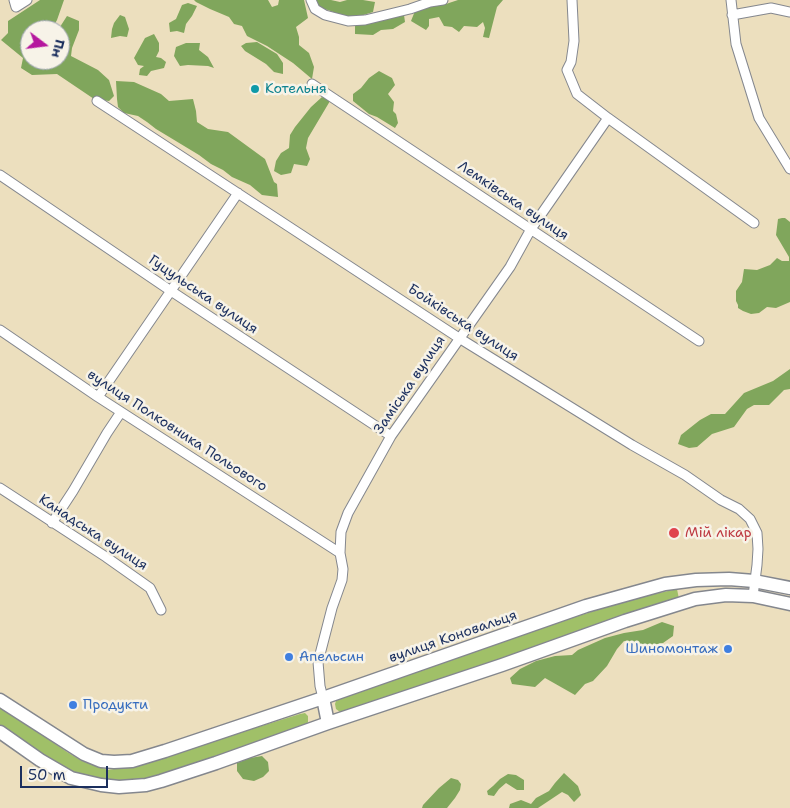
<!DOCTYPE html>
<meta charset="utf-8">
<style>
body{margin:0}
#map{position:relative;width:790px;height:808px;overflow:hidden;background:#ecdfbe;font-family:"Shantell Sans",sans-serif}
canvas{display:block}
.north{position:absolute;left:20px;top:20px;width:50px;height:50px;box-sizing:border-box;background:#f7f3e8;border:1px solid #9fa5b1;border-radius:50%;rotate:105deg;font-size:14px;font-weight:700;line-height:20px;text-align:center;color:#1b2f5e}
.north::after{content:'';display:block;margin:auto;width:18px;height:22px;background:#b5179e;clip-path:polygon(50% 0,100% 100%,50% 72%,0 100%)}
.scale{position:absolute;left:20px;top:766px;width:88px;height:22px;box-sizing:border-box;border:2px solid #1b2f5e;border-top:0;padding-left:6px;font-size:15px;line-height:18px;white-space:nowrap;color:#1b2f5e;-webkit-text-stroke:4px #f7f3e8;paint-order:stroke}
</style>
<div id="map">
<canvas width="790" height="808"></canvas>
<div class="north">Пн</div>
<div class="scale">50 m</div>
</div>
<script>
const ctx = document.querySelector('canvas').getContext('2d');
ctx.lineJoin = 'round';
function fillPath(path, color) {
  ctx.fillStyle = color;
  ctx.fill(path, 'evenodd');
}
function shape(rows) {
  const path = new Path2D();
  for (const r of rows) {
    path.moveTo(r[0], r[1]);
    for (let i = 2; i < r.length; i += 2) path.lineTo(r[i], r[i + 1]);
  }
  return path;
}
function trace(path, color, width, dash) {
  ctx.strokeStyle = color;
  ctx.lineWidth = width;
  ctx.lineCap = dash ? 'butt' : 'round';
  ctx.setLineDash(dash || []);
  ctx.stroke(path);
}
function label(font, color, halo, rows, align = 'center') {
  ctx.font = font + ' "Shantell Sans",sans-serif';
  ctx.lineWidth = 5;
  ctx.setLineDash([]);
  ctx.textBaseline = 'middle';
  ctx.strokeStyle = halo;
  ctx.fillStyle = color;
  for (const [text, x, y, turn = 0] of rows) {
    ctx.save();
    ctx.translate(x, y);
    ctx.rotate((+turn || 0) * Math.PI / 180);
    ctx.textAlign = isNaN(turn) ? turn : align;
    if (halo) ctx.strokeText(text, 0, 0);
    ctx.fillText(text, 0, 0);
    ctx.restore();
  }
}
const green = shape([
 [677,589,679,599,346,712,340,712,336,709,335,704,336,701,339,699,534,630,632,599],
 [0,706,67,752,82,761,108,770,136,765,300,714,305,713,308,716,308,722,306,726,157,777,126,782,109,781,75,773,47,758,0,726]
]);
const forest = shape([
 [40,0,64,0,57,20,52,29,58,30,67,16,79,21,79,30,72,48,71,56,98,70,109,80,114,96,109,101,94,99,57,74,32,75,21,68,23,58,1,40,8,33,8,21],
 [30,30,60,30,60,60,30,60],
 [194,0,268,0,272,7,278,5,279,0,304,0,308,18,296,27,299,37,299,45,309,53,314,67,312,79,293,63,267,46,247,36,242,26,234,24,229,17,210,9,196,2],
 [311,0,331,0,340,2,347,0,363,0,375,2,373,12,360,16,346,17,328,10,316,8],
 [458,0,503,0,497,7,489,38,483,37,485,28,483,22,477,27,464,26,459,32,452,27,444,26,439,17,429,19,429,26,426,30,411,21,415,11,433,2,446,4],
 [188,3,197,6,192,16,186,24,184,33,177,31,170,32,169,23,176,19,182,5],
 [388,13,404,15,405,22,393,29,381,30,373,35,355,34,355,24],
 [120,15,125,17,129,29,127,37,120,36,111,38,112,29,114,23],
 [154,34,159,43,159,51,156,57,161,58,166,62,164,68,151,71,147,76,139,75,140,69,144,66,138,65,134,58,145,38],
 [257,42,277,54,283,63,283,74,274,72,266,64,245,51,241,46,246,43],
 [186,43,200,43,199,50,208,57,214,68,208,66,188,65,180,66,174,56,176,47],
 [379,71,392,78,395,85,388,94,394,102,393,111,396,114,398,123,395,128,377,117,369,114,353,101,353,94,361,88,369,78],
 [116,81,134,82,161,94,169,101,193,99,196,111,197,122,208,129,228,132,265,159,274,182,277,184,278,197,262,195,250,185,232,177,223,170,211,164,199,155,156,129,147,122,138,116,124,113,118,107,117,99],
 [322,97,330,101,308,138,306,148,310,159,307,166,294,164,291,173,281,175,274,171,276,161,281,153,289,148,290,135,295,127,311,107],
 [782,218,785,218,790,222,790,302,776,308,767,307,759,313,751,314,743,311,738,308,738,305,736,301,736,291,742,282,744,269,757,270,770,265,777,258,782,261,789,261,789,257,776,235,778,219],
 [790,369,790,389,784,390,769,405,754,405,747,409,734,427,712,434,697,447,689,448,678,444,681,435,700,420,711,414,725,414,744,393,773,381],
 [662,622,674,626,673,636,663,643,650,646,624,641,617,649,607,666,593,681,585,684,575,695,545,678,535,687,512,684,510,678,520,669,536,661,555,656,572,655,578,650,605,638,624,633,643,630],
 [262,756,268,762,269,771,263,777,254,781,243,779,237,771,237,763,250,758],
 [564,773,578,786,581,795,574,802,568,795,562,792,538,808,509,808,510,804,521,800,531,804,536,798,549,791,555,783],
 [508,774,516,775,524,780,524,790,517,790,506,783,499,789,494,796,488,795,487,791,493,786,500,779],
 [451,778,458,780,461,784,460,790,455,798,447,808,422,808,423,805,439,788]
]);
const street = shape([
 [14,0,16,7,27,0],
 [311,0,315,9,325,15,348,21,365,20,410,9,430,2,443,0],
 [572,0,574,41,571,62,567,70,577,94,608,118,754,223],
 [731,0,736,44,759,118,790,169],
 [732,15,771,8,790,12],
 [312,84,699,341],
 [97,101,459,338,632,445,685,475,721,500,739,509,750,519,757,533,758,549,757,565,753,596],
 [0,175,171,291,391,436],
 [0,330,98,397,340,553],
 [98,397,238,193],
 [0,488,106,557,150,588,161,610],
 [52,523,73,491,107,433,121,412],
 [323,698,320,686,318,662,332,608,342,580,343,569,340,553,341,532,348,513,391,436,510,267,531,229,608,118]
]);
const secondary = shape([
 [323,698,328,723],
 [0,700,84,754,101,761,114,762,132,761,165,751,323,698,586,606,665,584,696,580,729,579,754,581,790,588],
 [0,732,40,760,71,778,101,785,119,787,146,785,161,781,216,763,328,723,502,665,625,621,695,599,726,595,753,596,790,604]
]);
const markers = [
 [255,89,5,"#0f9aa8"],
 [674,533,6,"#e0444e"],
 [728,649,5,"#3f7fe0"],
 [289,657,5,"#3f7fe0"],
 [73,705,5,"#3f7fe0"]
];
const cultureNames = [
 ["Котельня",265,89]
];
const streetNames = [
 ["Лемківська вулиця",513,201,34],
 ["Гуцульська вулиця",203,295,34],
 ["Бойківська вулиця",463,323,33],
 ["Заміська вулиця",410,385,-56],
 ["вулиця Полковника Польового",177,431,33],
 ["Канадська вулиця",93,533,33],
 ["вулиця Коновальця",453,637,-19]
];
const healthNames = [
 ["Мій лікар",685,533]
];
const shopNames = [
 ["Шиномонтаж",718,649,"right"],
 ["Апельсин",299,657],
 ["Продукти",83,705]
];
fillPath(green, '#a0c068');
fillPath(forest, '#80a65c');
trace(street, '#84878e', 11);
trace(secondary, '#84878e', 15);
trace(street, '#fff', 9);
trace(secondary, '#fff', 12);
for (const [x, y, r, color] of markers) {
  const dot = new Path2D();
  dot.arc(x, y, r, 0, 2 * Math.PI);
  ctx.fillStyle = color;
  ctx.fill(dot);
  trace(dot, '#f7f3e8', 2);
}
label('14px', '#0d838f', '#f7f3e8', cultureNames, 'left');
label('14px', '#1b2f5e', '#f7f3e8', streetNames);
label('14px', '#be3a42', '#f7f3e8', healthNames, 'left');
label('14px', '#366cbe', '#f7f3e8', shopNames, 'left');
</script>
